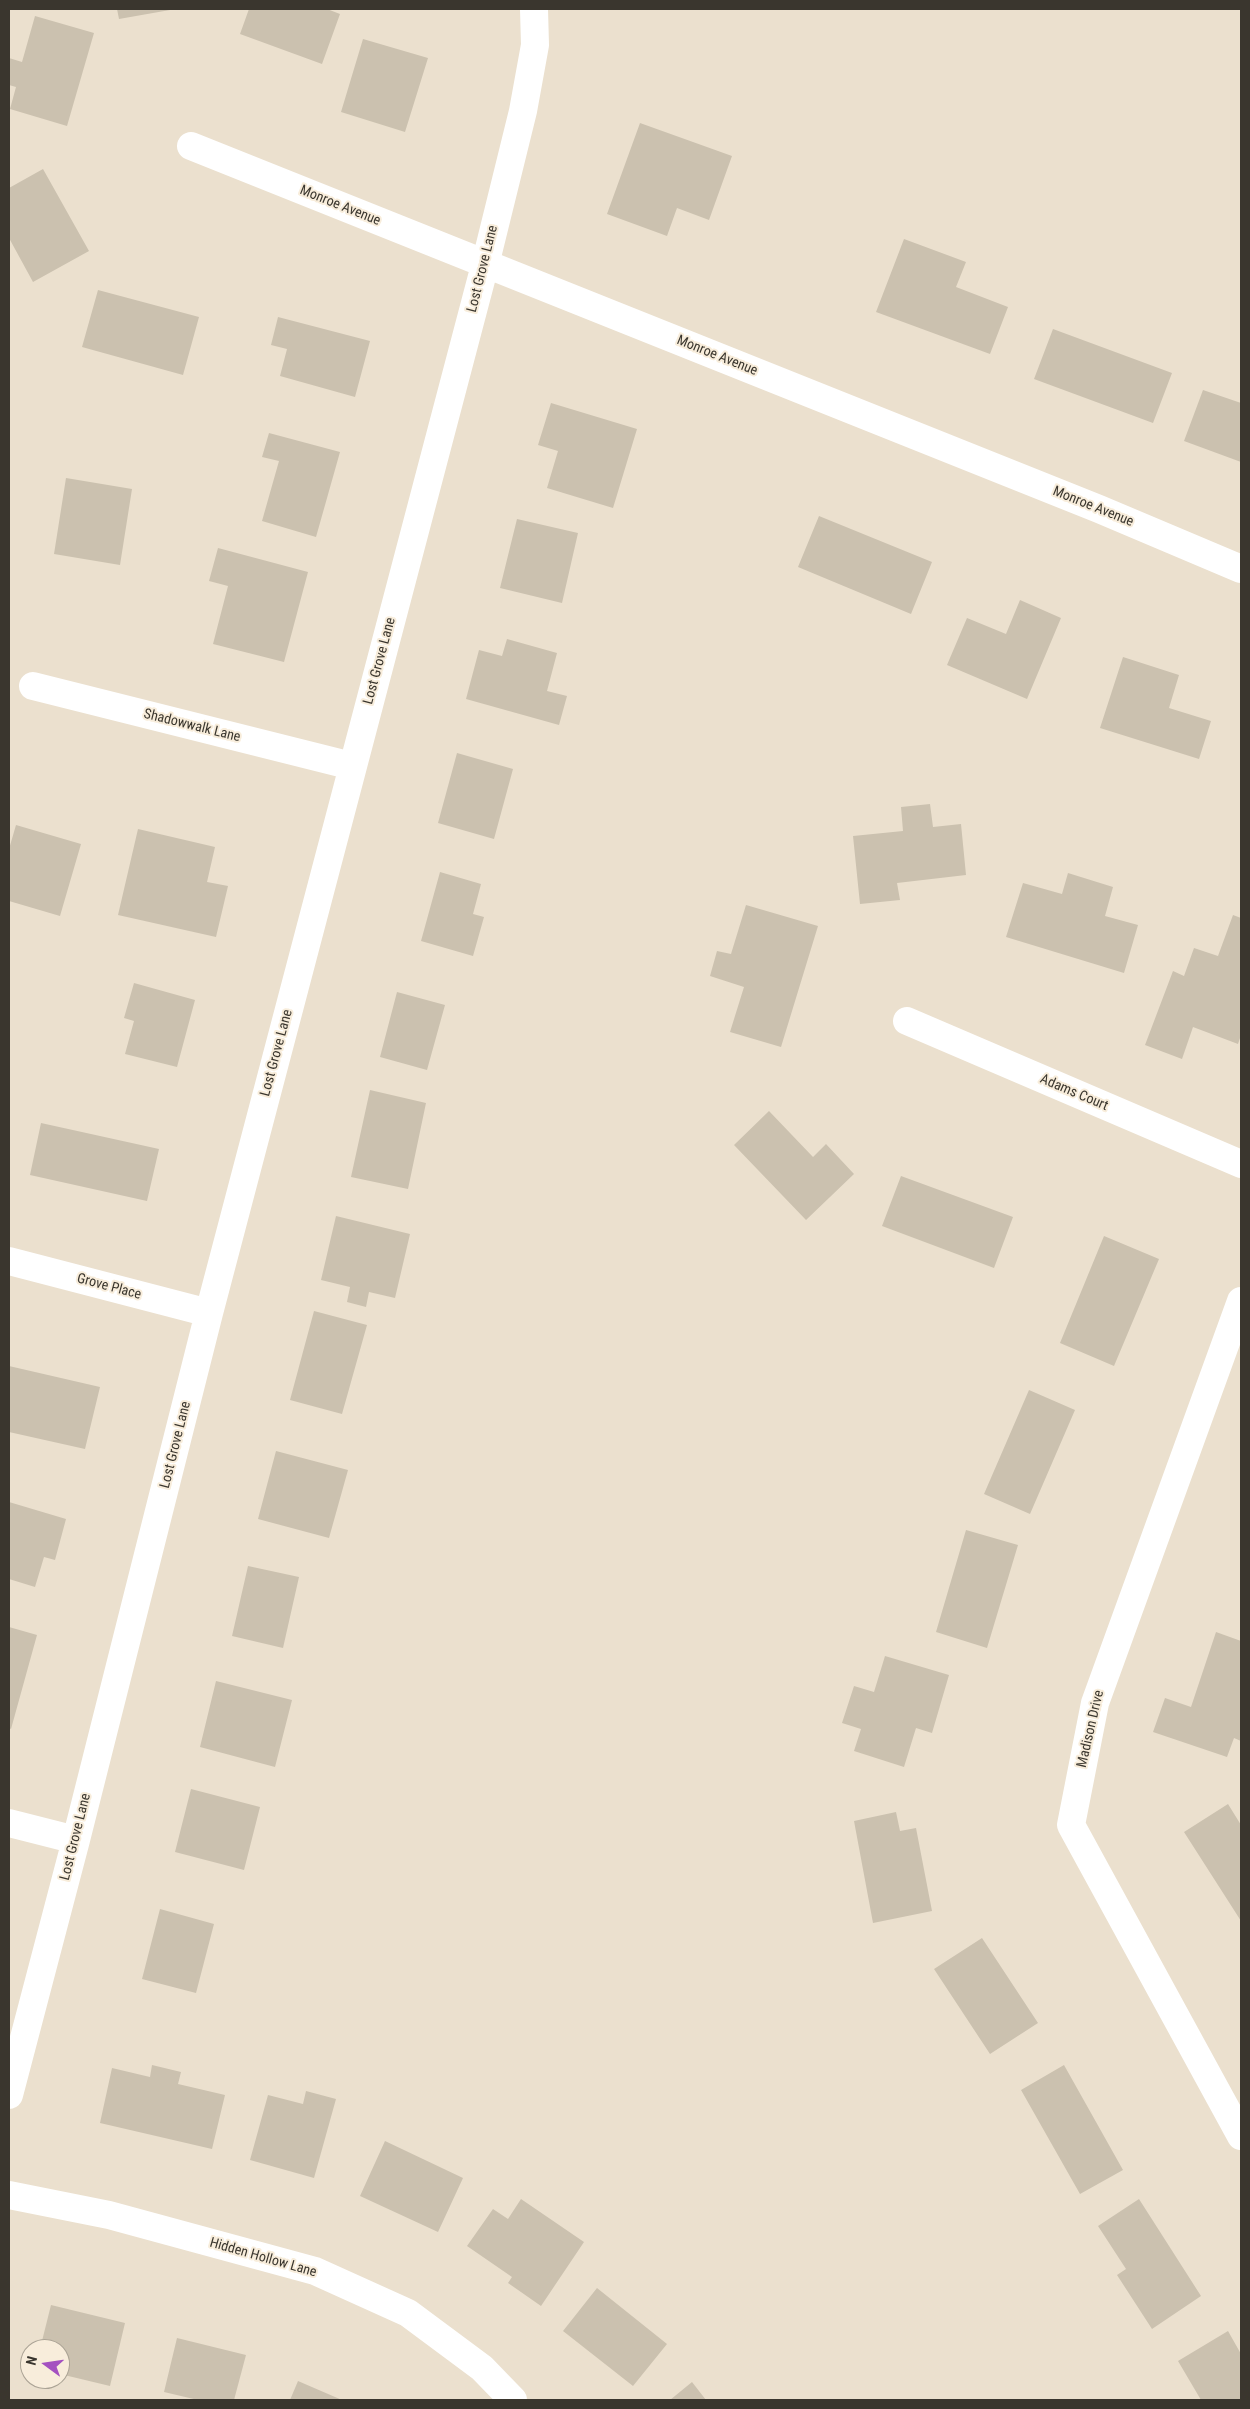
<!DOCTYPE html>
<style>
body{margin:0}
#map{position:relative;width:1250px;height:2409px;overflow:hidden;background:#ebe0ce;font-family:"Roboto Condensed",sans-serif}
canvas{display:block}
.frame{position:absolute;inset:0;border:10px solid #3a362e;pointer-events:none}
.north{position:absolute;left:20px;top:2339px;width:50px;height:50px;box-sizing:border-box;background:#f8eddb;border:1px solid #aca496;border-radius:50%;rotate:284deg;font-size:14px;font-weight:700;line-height:20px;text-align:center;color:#3a362e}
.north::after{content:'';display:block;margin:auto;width:18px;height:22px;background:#a451c0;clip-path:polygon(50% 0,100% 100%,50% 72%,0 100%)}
</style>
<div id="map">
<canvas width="1250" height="2409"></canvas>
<div class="frame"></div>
<div class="north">N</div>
</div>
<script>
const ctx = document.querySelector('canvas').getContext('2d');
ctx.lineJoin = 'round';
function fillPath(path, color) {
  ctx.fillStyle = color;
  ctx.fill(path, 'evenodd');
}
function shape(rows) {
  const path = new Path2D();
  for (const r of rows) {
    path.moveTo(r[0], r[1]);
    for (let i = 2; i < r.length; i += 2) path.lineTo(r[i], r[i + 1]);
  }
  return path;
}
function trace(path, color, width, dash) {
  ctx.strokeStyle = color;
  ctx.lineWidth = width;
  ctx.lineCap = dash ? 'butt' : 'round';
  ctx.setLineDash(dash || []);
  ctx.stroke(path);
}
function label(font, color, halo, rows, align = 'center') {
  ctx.font = font + ' "Roboto Condensed",sans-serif';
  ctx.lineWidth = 4;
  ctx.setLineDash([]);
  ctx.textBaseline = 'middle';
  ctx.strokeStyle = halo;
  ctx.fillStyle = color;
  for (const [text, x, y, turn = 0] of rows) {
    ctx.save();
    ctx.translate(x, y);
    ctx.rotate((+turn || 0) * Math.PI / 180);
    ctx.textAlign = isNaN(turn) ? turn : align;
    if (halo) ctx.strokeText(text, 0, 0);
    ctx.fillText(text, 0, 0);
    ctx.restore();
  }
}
const building = shape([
 [117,9,169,9,170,10,119,19],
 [249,9,327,9,340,14,322,64,240,34],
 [35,16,94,33,67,126,10,109,16,87,9,85,9,58,22,62],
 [363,39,428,58,405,132,341,112],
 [640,123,732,156,709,220,677,208,667,236,607,214],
 [43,169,89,251,33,282,9,238,9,188],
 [904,239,966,262,956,287,1008,307,990,354,876,312],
 [98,290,199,317,183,375,82,347],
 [278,317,370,341,355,397,280,376,287,349,271,345],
 [1053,329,1172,373,1153,423,1034,379],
 [1203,390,1241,403,1241,462,1184,441],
 [551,403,637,429,613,508,547,488,558,451,538,445],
 [269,433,340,452,316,537,262,521,279,461,262,457],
 [66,478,132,489,120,565,54,554],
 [819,516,932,562,911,614,798,567],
 [517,519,578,533,562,603,500,588],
 [218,548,308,572,284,662,213,644,228,586,209,581],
 [1020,600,1061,618,1027,699,947,665,967,618,1006,634],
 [507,639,557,653,547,691,567,696,559,725,466,699,479,650,502,656],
 [1123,657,1179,675,1169,708,1211,721,1199,759,1100,728],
 [457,753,513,769,494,839,438,823],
 [930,804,933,827,961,824,966,875,897,883,900,900,860,904,853,836,903,831,901,807],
 [16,825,81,844,60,916,9,901,9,849],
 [138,829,215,847,207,882,228,886,216,937,118,915],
 [440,872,481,884,473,914,484,917,473,956,421,941],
 [1068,873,1113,887,1105,916,1138,925,1124,973,1006,937,1023,883,1062,894],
 [746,905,818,926,781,1047,730,1032,744,987,710,976,717,951,731,954],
 [1233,915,1241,918,1241,1035,1238,1044,1193,1027,1182,1059,1145,1045,1173,971,1184,976,1194,948,1218,956],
 [134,983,195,1000,177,1067,125,1054,134,1021,124,1018],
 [397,992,445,1005,427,1070,380,1057],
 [370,1090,426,1103,408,1189,351,1177],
 [769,1111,813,1157,826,1144,854,1174,806,1220,734,1145],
 [41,1123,159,1149,147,1201,30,1175],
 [901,1176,1013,1217,994,1268,882,1226],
 [336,1216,410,1234,395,1298,369,1292,366,1307,347,1302,350,1287,321,1280],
 [1104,1236,1159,1259,1114,1366,1060,1343],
 [314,1311,367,1325,342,1414,290,1400],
 [9,1366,100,1387,85,1449,9,1432],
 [1029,1390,1075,1410,1030,1514,984,1494],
 [276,1451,348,1470,329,1538,258,1519],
 [9,1502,66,1519,55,1560,44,1557,35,1587,9,1579],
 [966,1530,1018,1545,987,1648,936,1632],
 [248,1566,299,1577,283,1648,232,1636],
 [9,1627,37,1635,11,1729,9,1728],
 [1216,1632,1241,1641,1241,1741,1234,1738,1227,1757,1153,1732,1165,1698,1191,1707],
 [885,1656,949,1675,932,1733,916,1728,904,1767,854,1751,861,1729,842,1723,854,1686,874,1692],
 [216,1681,292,1700,275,1767,200,1747],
 [191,1789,260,1807,244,1870,175,1852],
 [1228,1804,1241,1825,1241,1921,1184,1832],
 [896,1812,900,1831,916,1828,932,1911,873,1923,854,1821],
 [160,1909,214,1924,196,1993,142,1979],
 [982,1938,1038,2023,990,2054,934,1969],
 [152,2065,181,2072,178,2084,225,2095,212,2149,100,2123,112,2068,150,2077],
 [1064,2065,1123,2170,1080,2194,1021,2090],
 [306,2091,336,2099,314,2178,250,2160,268,2095,303,2104],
 [385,2141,463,2178,438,2232,360,2196],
 [521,2199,584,2242,541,2306,508,2283,512,2277,467,2246,493,2209,508,2219],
 [1139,2199,1201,2296,1152,2329,1117,2275,1126,2269,1098,2226],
 [597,2288,667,2344,633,2386,563,2331],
 [51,2305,125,2323,110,2386,60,2374,60,2349,40,2349],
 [1228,2331,1241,2354,1241,2400,1201,2400,1178,2361],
 [177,2338,246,2355,234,2400,198,2400,164,2392],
 [298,2381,342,2400,290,2400],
 [692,2382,706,2400,670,2400]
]);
const minor = shape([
 [191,146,1099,509,1241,569],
 [33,686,352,766],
 [907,1021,1241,1164],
 [9,1261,209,1313],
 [1241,1301,1095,1703,1071,1825,1241,2136],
 [9,1823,76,1840],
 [9,2095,76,1840,209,1313,485,265,523,111,535,45,534,9],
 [9,2195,109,2215,315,2271,408,2313,482,2368,513,2400]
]);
const streetNames = [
 ["Monroe Avenue",340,206,22],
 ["Lost Grove Lane",483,269,-76],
 ["Monroe Avenue",717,356,22],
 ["Monroe Avenue",1093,507,22],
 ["Lost Grove Lane",380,661,-75],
 ["Shadowwalk Lane",192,726,14],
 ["Lost Grove Lane",277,1053,-75],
 ["Adams Court",1074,1093,23],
 ["Grove Place",109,1287,15],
 ["Lost Grove Lane",176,1445,-76],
 ["Madison Drive",1091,1729,-77],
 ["Lost Grove Lane",76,1837,-76],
 ["Hidden Hollow Lane",263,2258,16]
];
fillPath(building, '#cbc1af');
trace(minor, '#fff', 28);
label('14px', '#3a362e', '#f8eddb', streetNames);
</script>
